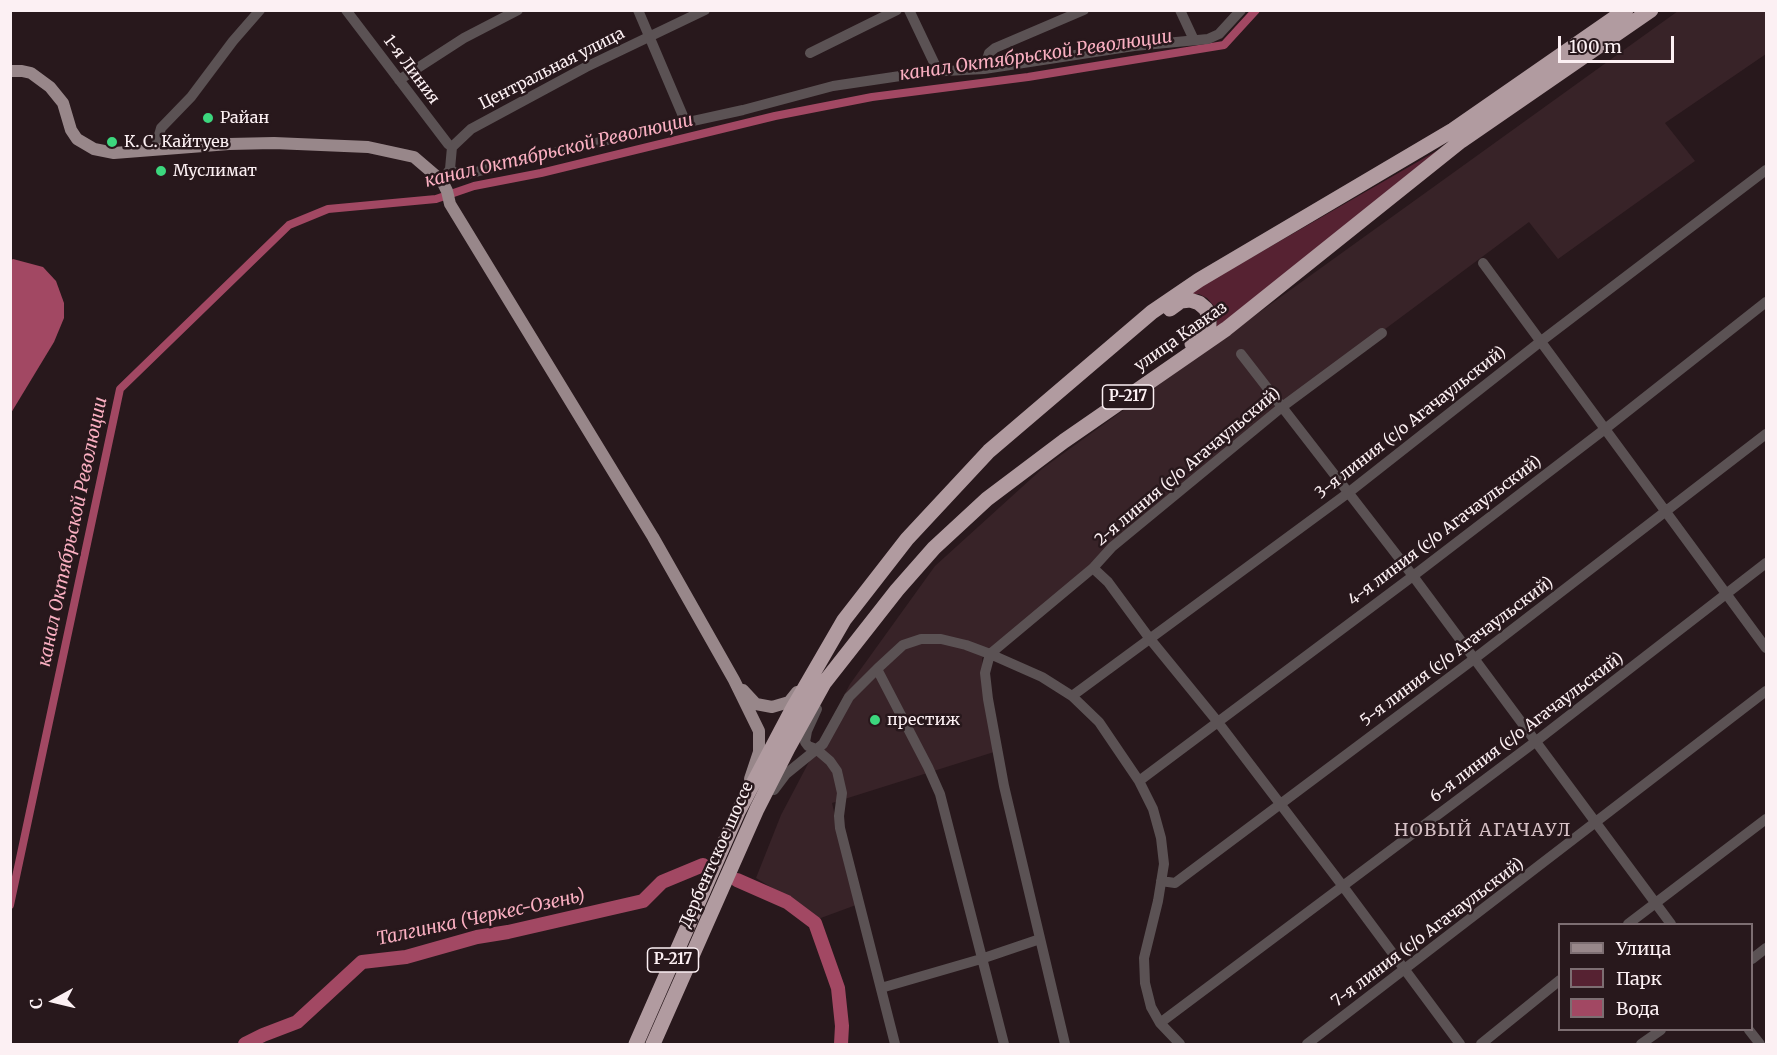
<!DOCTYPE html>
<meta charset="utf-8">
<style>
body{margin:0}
#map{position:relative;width:1777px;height:1055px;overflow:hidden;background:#28181c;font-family:Merriweather,serif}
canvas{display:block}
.frame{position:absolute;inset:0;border:12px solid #fcf0f3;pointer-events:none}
.legend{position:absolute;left:1558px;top:923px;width:195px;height:108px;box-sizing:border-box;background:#28181c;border:2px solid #7d6e72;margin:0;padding:8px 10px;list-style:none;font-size:18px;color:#fcf0f3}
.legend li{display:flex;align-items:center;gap:12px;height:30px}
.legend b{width:30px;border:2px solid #7d6e72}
.north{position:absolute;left:24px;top:971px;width:60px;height:60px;-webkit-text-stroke:4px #28181c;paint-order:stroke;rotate:262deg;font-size:16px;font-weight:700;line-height:24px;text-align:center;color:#fcf0f3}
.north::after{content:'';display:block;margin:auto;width:21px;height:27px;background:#fcf0f3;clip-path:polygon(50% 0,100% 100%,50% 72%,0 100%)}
.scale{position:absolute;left:1558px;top:36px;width:116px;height:27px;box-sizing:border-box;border:3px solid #fcf0f3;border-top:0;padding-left:8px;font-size:18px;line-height:21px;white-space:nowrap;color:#fcf0f3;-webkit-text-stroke:4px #28181c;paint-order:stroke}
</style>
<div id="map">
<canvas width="1777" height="1055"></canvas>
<div class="frame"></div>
<ul class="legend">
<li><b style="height:8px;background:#98878a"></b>Улица</li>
<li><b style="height:16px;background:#562232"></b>Парк</li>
<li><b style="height:16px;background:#a24863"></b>Вода</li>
</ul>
<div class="north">С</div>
<div class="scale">100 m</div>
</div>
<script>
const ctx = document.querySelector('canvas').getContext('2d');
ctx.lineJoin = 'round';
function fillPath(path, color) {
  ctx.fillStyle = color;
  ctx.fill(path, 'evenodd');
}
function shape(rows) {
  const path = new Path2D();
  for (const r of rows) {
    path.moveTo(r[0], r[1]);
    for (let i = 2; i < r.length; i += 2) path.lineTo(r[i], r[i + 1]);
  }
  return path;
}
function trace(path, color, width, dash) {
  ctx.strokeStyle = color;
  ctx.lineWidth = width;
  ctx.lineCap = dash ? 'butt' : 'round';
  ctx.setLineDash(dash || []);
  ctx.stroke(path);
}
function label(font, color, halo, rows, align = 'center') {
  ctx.font = font + ' Merriweather,serif';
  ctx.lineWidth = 5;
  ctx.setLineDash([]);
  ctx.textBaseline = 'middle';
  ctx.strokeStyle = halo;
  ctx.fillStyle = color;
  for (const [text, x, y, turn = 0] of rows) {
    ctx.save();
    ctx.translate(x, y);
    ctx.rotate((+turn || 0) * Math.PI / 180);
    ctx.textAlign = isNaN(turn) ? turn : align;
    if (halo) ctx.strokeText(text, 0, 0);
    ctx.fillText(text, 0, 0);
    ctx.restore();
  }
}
const built = shape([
 [1678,11,1766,11,1766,54,1665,123,1695,161,1558,259,1529,222,1240,437,982,658,986,706,994,752,832,803,856,905,810,922,793,901,756,878,781,815,850,684,935,566,1043,468]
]);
const green = shape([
 [1440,149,1215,330,1217,323,1214,306,1207,298,1199,294,1188,294]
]);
const water = shape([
 [13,259,43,267,56,281,64,303,64,318,54,342,11,413,10,261]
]);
const canal = shape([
 [10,905,120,389,289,225,328,209,436,199,474,186,541,173,775,116,872,97,1028,77,1224,45,1256,10]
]);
const river = shape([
 [737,880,787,902,815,923,838,988,842,1026,841,1044],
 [245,1044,263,1035,297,1022,362,962,406,957,477,937,508,932,643,901,662,882,703,865]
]);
const minor = shape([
 [346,10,448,144,452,147],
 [638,10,686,123],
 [909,10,938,71],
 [1180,10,1194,40],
 [810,53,897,10],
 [984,69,989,53,995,48,1084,10],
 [399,80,464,38,518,10],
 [452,147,471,129,586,67,705,10],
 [155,149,161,128,191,97,233,41,260,10],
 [450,169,459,176,620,137,743,110,833,86,927,72,984,69,1134,46,1208,39,1219,34,1241,10],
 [442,181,450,169,452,147],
 [1483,263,1766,648],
 [1241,354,1413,576,1671,924],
 [1093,568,1108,582,1150,639,1217,721,1342,885,1460,1044],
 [877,669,928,767,940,794,1004,1044],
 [1072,696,1348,493,1540,342,1766,170],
 [817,709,807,731,805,742,808,746,816,749,830,761,837,771,842,793,839,816,840,828,895,1044],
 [1139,781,1413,576,1605,429,1766,302],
 [774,790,786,774,823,744,849,697,877,669,903,645,921,639,941,639,966,645,990,654,1042,677,1072,696,1099,722,1139,781,1153,809,1161,838,1164,864,1158,901,1144,958,1145,983,1151,1007,1160,1023,1180,1044],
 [1161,881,1175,883,1474,659,1766,434],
 [1628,924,1766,819],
 [1752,959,1766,948],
 [881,988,981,959,1040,939],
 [1160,1023,1535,742,1766,563],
 [1749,1030,1760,1044],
 [1065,1044,1004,786,988,699,985,673,990,654,1093,568,1112,547,1282,407,1382,333],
 [1307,1044,1766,691],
 [1481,1044,1560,980],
 [1641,1044,1661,1030]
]);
const major = shape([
 [10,71,22,71,31,73,50,87,63,103,71,130,77,139,94,149,114,153,229,144,274,143,368,147,414,157,442,181,447,191,450,204,653,537,734,680,759,731,759,752,750,779],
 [743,690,756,704,772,707,789,702,797,692]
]);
const highway = shape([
 [1170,309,1181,301,1190,300,1199,303,1206,309,1209,317,1209,325,1204,334,1192,344],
 [636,1044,738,812,793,708,844,620,907,539,989,451,1152,312,1199,280,1453,130,1626,10],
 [653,1044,757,809,788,748,824,683,897,590,934,548,987,499,1064,441,1226,329,1461,141,1651,10]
]);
const markers = [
 [208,118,6,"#3cd77e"],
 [112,142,6,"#3cd77e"],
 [161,171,6,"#3cd77e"],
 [875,720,6,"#3cd77e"]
];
const shields = [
 [1128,397,51],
 [673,960,51]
];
const shieldNames = [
 ["Р-217",1128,397],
 ["Р-217",673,960]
];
const streetNames = [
 ["Центральная улица",552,69,-27],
 ["1-я Линия",411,70,53],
 ["улица Кавказ",1181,337,-35],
 ["3-я линия (с/о Агачаульский)",1411,423,-38],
 ["2-я линия (с/о Агачаульский)",1188,467,-40],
 ["4-я линия (с/о Агачаульский)",1445,531,-37],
 ["5-я линия (с/о Агачаульский)",1457,652,-37],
 ["6-я линия (с/о Агачаульский)",1527,728,-37],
 ["Дербентское шоссе",717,855,-66],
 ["7-я линия (с/о Агачаульский)",1428,933,-37]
];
const poiNames = [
 ["Райан",220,118],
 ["К. С. Кайтуев",124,142],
 ["Муслимат",173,171],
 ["престиж",887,720]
];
const waterNames = [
 ["канал Октябрьской Революции",1036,56,-8],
 ["канал Октябрьской Революции",559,151,-13],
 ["канал Октябрьской Революции",73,532,-78],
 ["Талгинка (Черкес-Озень)",481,918,-12]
];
const neighbourhoodNames = [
 ["НОВЫЙ АГАЧАУЛ",1483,831]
];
fillPath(built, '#382328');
fillPath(green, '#562232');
fillPath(water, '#a24863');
trace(canal, '#a24863', 8);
trace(river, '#a24863', 14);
trace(minor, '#5b5254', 10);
trace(major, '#98878a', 12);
trace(highway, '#b19ba0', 15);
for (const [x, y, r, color] of markers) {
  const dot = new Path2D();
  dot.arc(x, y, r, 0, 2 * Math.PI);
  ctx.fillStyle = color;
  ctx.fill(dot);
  trace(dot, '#28181c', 2);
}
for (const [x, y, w] of shields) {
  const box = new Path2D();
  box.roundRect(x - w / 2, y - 12, w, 24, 4.5);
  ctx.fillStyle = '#28181c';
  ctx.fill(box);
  trace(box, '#fcf0f3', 1.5);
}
label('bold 15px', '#fcf0f3', null, shieldNames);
label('16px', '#fcf0f3', '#28181c', streetNames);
label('16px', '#fcf0f3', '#28181c', poiNames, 'left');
label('italic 18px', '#faafc1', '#28181c', waterNames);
ctx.letterSpacing = '1.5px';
label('18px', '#d6c0c5', '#28181c', neighbourhoodNames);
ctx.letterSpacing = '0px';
</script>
